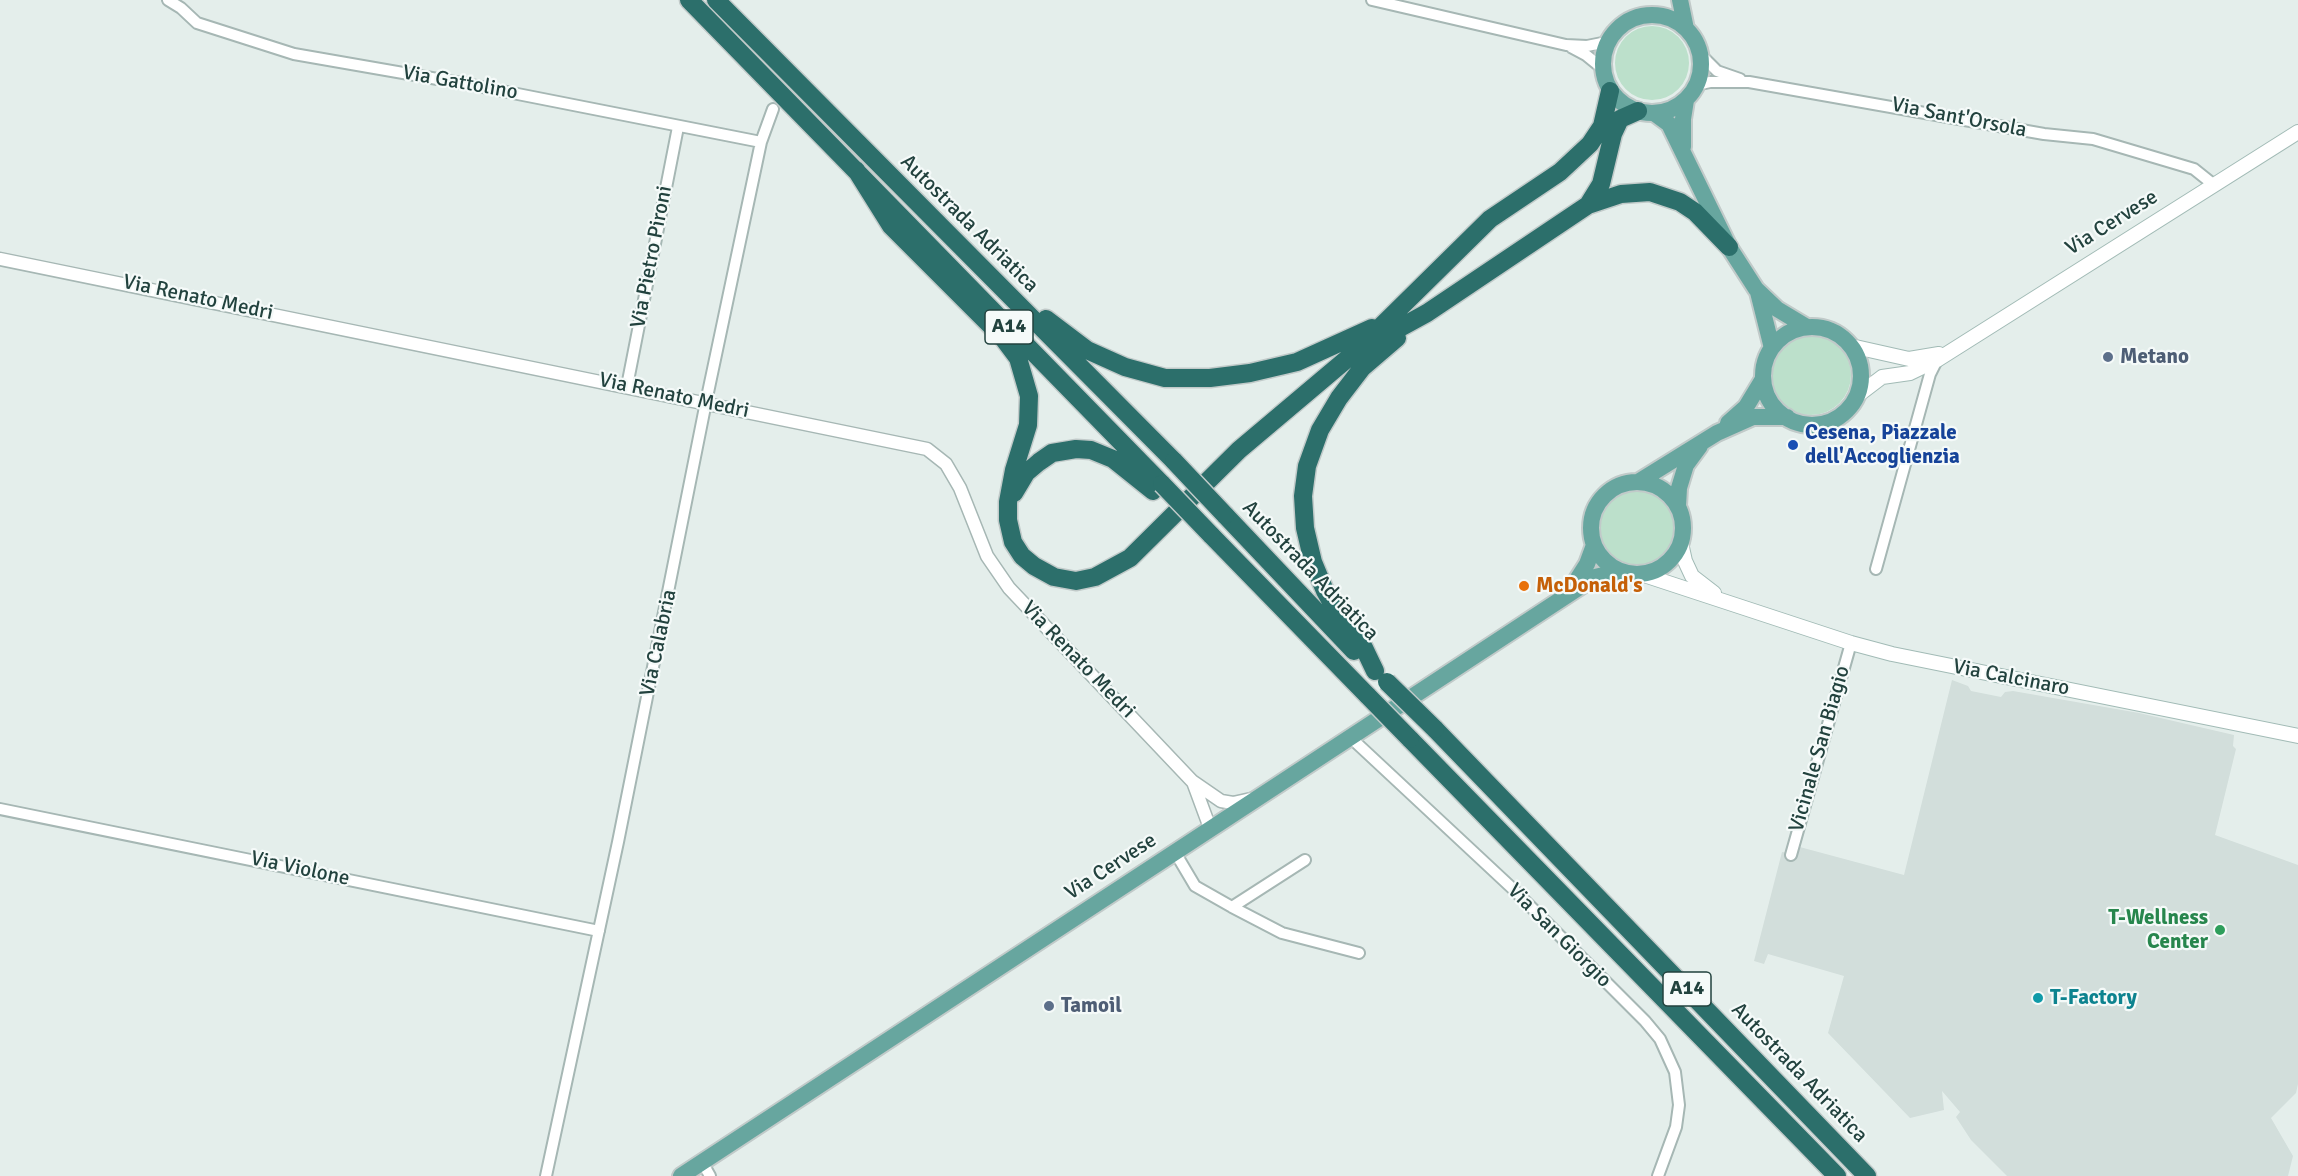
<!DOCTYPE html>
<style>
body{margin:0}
canvas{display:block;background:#e4eeeb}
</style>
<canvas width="2298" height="1176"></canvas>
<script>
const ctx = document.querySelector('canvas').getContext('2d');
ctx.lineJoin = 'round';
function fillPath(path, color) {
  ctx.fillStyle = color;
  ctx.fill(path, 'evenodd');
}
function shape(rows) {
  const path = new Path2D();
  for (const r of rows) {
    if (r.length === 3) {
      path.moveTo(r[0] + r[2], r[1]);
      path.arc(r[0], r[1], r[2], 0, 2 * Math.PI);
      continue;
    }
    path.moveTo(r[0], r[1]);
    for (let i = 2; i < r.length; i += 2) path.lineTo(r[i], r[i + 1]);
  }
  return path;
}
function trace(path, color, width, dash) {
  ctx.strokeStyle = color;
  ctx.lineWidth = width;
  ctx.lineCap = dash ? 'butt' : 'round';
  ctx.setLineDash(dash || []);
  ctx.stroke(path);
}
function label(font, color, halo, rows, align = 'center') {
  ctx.font = font + ' Signika,sans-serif';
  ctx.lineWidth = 4.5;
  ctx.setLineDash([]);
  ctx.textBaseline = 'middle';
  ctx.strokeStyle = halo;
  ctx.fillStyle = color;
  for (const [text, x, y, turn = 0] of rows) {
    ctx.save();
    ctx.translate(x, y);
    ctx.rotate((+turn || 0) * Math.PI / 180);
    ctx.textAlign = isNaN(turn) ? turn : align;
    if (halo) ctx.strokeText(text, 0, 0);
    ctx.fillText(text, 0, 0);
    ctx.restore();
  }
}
const built = shape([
 [1952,680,1968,686,1971,691,2001,697,2005,692,2013,691,2139,713,2234,735,2233,746,2236,749,2215,835,2298,865,2298,1084,2296,1093,2271,1118,2293,1156,2288,1176,2007,1176,1971,1140,1956,1117,1960,1112,1942,1091,1944,1110,1910,1118,1828,1033,1844,976,1768,954,1764,964,1754,961,1782,852,1795,854,1796,846,1904,875]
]);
const green = shape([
 [1652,63,37],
 [1811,375,40],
 [1637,528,37]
]);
const minor = shape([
 [168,0,181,8,197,23,294,54,472,85,761,142],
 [1372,0,1566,45,1587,46,1607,42],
 [1571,47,1586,55,1602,68],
 [1700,54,1717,71,1740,79],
 [1696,85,1710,82,1749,82,2044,134,2093,139,2194,169,2214,185],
 [627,386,678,127],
 [1876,569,1930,374,1937,360],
 [1350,737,1513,889,1645,1021,1660,1039,1675,1072,1679,1105,1676,1127,1658,1176],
 [0,809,599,931],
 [1177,850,1179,859,1195,886,1232,907,1282,933,1359,953],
 [1791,855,1851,643],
 [1232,907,1305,860],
 [702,1162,710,1176],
 [546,1176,618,842,706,402,761,142,773,109]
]);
const tertiary = shape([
 [0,259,927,449,946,464,960,488,987,556,1009,588,1192,781,1221,801,1233,803,1251,799],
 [1193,782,1210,828]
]);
const secondary = shape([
 [1851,346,1909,359,1939,354],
 [1857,396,1882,377,1910,373,1937,360,2298,132],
 [1681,543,1685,561,1692,576,1714,593],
 [1641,574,1851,643,1892,654,2298,736]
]);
const primary = shape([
 [1680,0,1686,29],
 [1652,64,49],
 [1654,113,1669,124,1729,247,1756,289,1777,309,1807,327],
 [1683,147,1683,119,1686,100],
 [1758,292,1772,348],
 [1812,376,49],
 [1728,423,1746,407,1763,379],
 [1637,528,46],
 [1638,482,1717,433,1753,417,1787,417],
 [1678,506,1679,488,1686,465,1700,446],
 [1571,589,1587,564,1594,545],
 [681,1176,1595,577,1620,571]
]);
const motorway = shape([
 [689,0,1162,484],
 [716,0,1174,461],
 [856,170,891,226,1003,338,1018,358,1029,396,1028,425,1014,470,1008,502,1008,520,1013,542,1022,556,1034,566,1054,577,1076,581,1095,577,1130,558,1239,450,1354,353,1490,219,1560,172,1590,144,1602,126,1610,91],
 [1588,205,1601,184,1613,134,1620,119,1638,111],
 [1046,319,1087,350,1125,367,1165,378,1210,378,1250,373,1297,362,1372,328],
 [1374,342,1427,313,1588,205,1621,194,1650,192,1680,202,1695,212,1729,247],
 [1014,493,1026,473,1039,462,1052,453,1076,449,1091,450,1113,459,1153,491],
 [1225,515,1354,651],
 [1211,535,1368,696],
 [1375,671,1364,648,1342,621,1325,591,1313,562,1305,528,1303,496,1307,466,1320,430,1339,398,1362,368,1397,338],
 [1435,729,1867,1176],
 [1410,739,1837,1176]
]);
const motorwayBridge = shape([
 [1174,461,1225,515],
 [1162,484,1211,535],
 [1387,682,1435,729],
 [1368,696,1410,739]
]);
const markers = [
 [2108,357,6,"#5c6f8a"],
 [1793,445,6,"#1a4fb4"],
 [1524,586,6,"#e8710a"],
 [2220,930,6,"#2e9e5b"],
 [2038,998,6,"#0f9aa8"],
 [1049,1006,6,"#5c6f8a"]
];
const shields = [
 [1009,327,48],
 [1687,989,48]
];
const shieldNames = [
 ["A14",1009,327],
 ["A14",1687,989]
];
const streetNames = [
 ["Via Gattolino",460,83,10],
 ["Via Sant'Orsola",1959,118,11],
 ["Via Cervese",2112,223,-32],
 ["Autostrada Adriatica",969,224,45],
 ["Via Pietro Pironi",652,257,-79],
 ["Via Renato Medri",198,298,12],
 ["Via Renato Medri",674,396,12],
 ["Autostrada Adriatica",1310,571,46],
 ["Via Calabria",659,643,-78],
 ["Via Renato Medri",1078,660,46],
 ["Via Calcinaro",2011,678,11],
 ["Vicinale San Biagio",1820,749,-74],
 ["Via Cervese",1111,867,-33],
 ["Via Violone",300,869,12],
 ["Via San Giorgio",1559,936,45],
 ["Autostrada Adriatica",1799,1073,46]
];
const serviceNames = [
 ["Metano",2120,357],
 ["Tamoil",1061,1006]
];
const transitNames = [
 ["Cesena, Piazzale",1805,433],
 ["dell'Accoglienzia",1805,457]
];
const foodNames = [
 ["McDonald's",1536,586]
];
const leisureNames = [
 ["T-Wellness",2208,918],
 ["Center",2208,942]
];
const cultureNames = [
 ["T-Factory",2050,998]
];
fillPath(built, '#d2dedb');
fillPath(green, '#bce0cb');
trace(minor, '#a6b7b4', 14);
trace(tertiary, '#a6b7b4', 15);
trace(secondary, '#a2bbb6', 16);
trace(primary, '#c1cac9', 20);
trace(motorway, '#c1cac9', 21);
trace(minor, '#fff', 10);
trace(tertiary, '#fff', 12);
trace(secondary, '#fff', 14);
trace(primary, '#67a69f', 16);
trace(motorway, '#2c6f6b', 18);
trace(motorwayBridge, '#c1cac9', 21, []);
trace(motorwayBridge, '#2c6f6b', 18);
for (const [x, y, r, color] of markers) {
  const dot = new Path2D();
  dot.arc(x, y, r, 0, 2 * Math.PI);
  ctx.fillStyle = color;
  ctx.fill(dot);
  trace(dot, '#f5faf9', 2);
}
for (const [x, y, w] of shields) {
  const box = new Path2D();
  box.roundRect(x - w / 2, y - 17, w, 34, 4.5);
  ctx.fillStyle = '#f5faf9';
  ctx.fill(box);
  trace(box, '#22423e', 1.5);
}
label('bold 20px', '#22423e', null, shieldNames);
label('21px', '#22423e', '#f5faf9', streetNames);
label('bold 21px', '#4e5e75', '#f5faf9', serviceNames, 'left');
label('bold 21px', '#164399', '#f5faf9', transitNames, 'left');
label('bold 21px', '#c56008', '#f5faf9', foodNames, 'left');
label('bold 21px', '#27864d', '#f5faf9', leisureNames, 'right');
label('bold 21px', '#0d838f', '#f5faf9', cultureNames, 'left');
</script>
